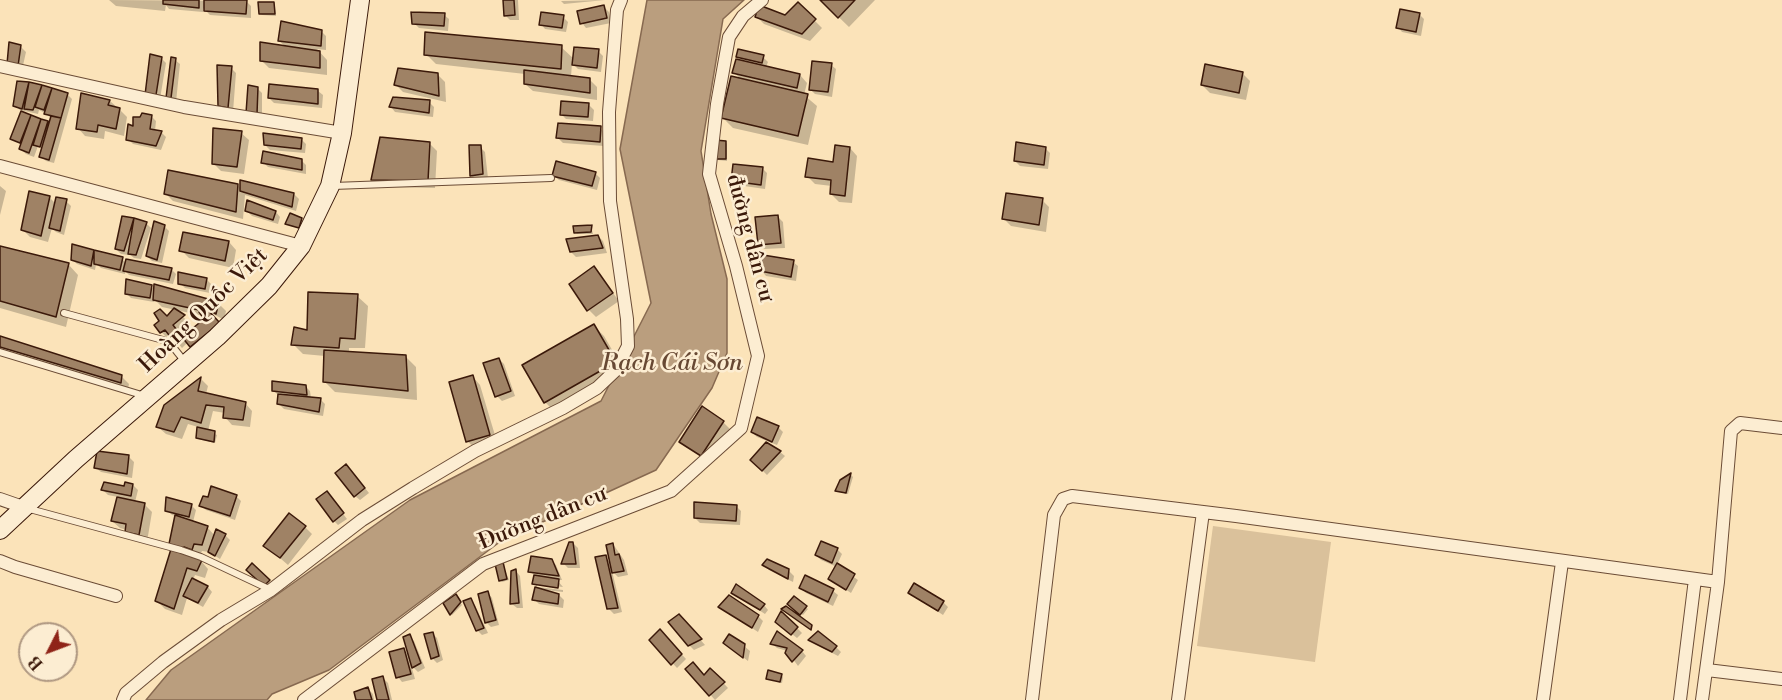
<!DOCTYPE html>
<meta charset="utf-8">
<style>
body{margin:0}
#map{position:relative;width:1782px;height:700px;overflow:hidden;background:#fbe3b9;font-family:"Libre Bodoni",serif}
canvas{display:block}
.north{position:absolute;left:18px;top:622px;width:60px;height:60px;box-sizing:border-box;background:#fcedd2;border:2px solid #af9882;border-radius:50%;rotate:228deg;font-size:16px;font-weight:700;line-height:24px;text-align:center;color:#3b190a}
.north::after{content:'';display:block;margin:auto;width:21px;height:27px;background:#8f2418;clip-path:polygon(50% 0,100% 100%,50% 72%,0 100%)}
</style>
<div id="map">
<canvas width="1782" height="700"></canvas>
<div class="north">B</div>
</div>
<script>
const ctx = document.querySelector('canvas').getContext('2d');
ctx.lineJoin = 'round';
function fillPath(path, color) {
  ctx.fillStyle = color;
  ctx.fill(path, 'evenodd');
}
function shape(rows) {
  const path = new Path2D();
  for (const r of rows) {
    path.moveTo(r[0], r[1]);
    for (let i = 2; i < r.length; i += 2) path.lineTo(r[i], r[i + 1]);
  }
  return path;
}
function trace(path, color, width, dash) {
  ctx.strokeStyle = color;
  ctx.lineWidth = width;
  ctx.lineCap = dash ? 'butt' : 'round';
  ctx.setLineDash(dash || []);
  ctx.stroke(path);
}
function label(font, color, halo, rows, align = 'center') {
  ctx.font = font + ' "Libre Bodoni",serif';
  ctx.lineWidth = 5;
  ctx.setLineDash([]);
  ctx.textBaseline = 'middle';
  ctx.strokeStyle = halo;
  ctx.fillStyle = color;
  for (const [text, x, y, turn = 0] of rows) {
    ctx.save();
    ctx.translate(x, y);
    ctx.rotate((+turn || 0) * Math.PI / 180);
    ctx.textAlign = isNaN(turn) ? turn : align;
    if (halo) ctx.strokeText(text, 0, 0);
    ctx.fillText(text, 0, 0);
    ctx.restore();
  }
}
const green = shape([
 [1213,526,1331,542,1315,662,1197,646]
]);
const water = shape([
 [647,0,744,0,723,19,701,151,711,214,727,279,727,353,712,388,656,470,501,541,329,670,272,694,267,700,146,700,171,670,410,500,601,401,651,303,620,149,647,0]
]);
const shadow = shape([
 [109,0,246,1,251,6,251,18,210,15,203,8,203,12,169,9,166,5,165,11,116,6],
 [505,0,518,0,519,20,510,20,505,15],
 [560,0,561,1,605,0,564,4],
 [821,0,875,0,849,27],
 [273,4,275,6,276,16,262,15,260,13],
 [798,4,822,28,810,41,764,24,756,16,786,17],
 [604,7,609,12,611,23,586,28,582,23],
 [1419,14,1424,19,1421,36,1402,32,1398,27],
 [444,15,449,19,448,31,419,28,414,23],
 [563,17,568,22,566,32,545,29,541,24],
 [321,31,326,36,326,50,317,49,327,60,327,75,269,68,261,60,286,47,279,41],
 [21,47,26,52,22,70,14,68],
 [561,47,574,59,598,51,603,56,601,72,578,69,572,63,571,77,589,79,597,87,597,100,533,91,525,84,525,74,436,64,426,54],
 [738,57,763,57,768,62,766,67,800,75,807,83,804,95,817,106,808,145,733,128,723,118,742,81,734,72,743,62],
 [162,59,166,63,160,99,151,99],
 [175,60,180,64,176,102,168,97],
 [831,65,836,69,832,97,815,94,810,89],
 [231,68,236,73,233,112,224,110,219,105],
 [1242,73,1250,81,1246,100,1210,93,1202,85],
 [437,74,445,82,446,102,403,92,395,84],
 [18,83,42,86,67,94,72,99,54,163,46,161,41,156,43,148,38,146,34,157,26,154,21,149,22,145,12,138,22,113,50,125,52,119,45,113,39,110,38,114,20,110,15,105],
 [257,88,262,93,262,118,253,117],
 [318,91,323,95,322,108,274,103,269,98],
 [82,95,110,101,119,109,127,117,124,136,105,131,104,139,85,136,78,128],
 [429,102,434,107,433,117,395,112,391,107],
 [589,105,594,110,593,121,566,119,561,114],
 [151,116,156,121,155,131,161,132,166,137,161,150,133,144,128,139,134,127],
 [600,128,605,133,604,146,563,143,558,138],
 [241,133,249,140,244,174,221,171,213,163],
 [301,139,306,144,305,153,270,150,265,145],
 [725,142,727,144,727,161,718,160,716,158],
 [429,143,437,151,435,188,380,187,373,180],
 [480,147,485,152,488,178,476,180,471,176],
 [850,148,857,156,852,203,839,202,831,194,832,186,815,184,807,176,834,164],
 [1045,148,1050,153,1048,169,1020,166,1015,161],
 [301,160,306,165,306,174,268,167,263,162],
 [762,168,767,173,765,189,737,185,732,181],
 [595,173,600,178,597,190,559,180,554,176],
 [238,185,241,189,294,194,299,199,296,211,245,195,243,219,173,201,166,194],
 [0,186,6,191,0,215],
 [49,197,56,204,66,201,71,206,64,235,56,232,52,228,48,242,30,237,22,229],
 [1042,200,1049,207,1046,232,1011,226,1003,218],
 [247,211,276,212,280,217,278,224,252,216],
 [778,217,783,222,785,248,764,249,759,244],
 [123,218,146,223,151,228,141,259,134,258,129,254,129,255,121,254,116,249],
 [301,219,303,221,301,229,287,224],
 [164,226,169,231,162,263,152,261,147,256],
 [591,226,593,234,577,234,575,232],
 [598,236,603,241,607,253,576,257,571,252],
 [229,242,236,250,233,268,189,258,181,250],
 [73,246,122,259,126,263,127,260,172,270,176,274,173,284,129,275,125,271,125,274,101,268,96,264,95,270,77,264,72,259],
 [0,247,68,264,78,275,66,327,0,308],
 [793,262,798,266,796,281,766,276,762,271],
 [594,268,619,301,596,317,589,310],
 [207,280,211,284,210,293,185,288,180,283],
 [151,286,155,291,218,303,226,311,224,320,208,311,223,329,196,350,188,342,182,348,170,334,166,337,156,326,174,310,188,321,177,331,183,339,206,320,204,316,162,307,155,300,154,302,131,298,126,293],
 [357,296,368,306,365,348,349,348,349,353,405,356,416,367,417,400,335,392,325,382,325,356,303,354,293,344],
 [594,326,604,336,625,372,555,412,545,402],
 [0,337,121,376,129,384,128,389,0,351],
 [499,359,504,364,515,396,502,401,497,396],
 [473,377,480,385,497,442,475,448,467,441],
 [201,379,208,386,206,394,245,403,252,411,250,427,232,425,225,417,225,413,213,411,208,431,217,435,215,443,199,439,197,437,198,427,188,424,182,439,166,434,158,427,165,406],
 [305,386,310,391,311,398,320,399,325,404,323,416,284,409,279,404,279,396,274,391],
 [723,422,730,429,709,463,681,441],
 [778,427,783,432,777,445,757,437,752,432],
 [780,452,785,456,767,475,752,460],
 [129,457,134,462,132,478,101,472,96,468],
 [351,470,369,493,360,500,355,496],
 [851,475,853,477,848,494,839,492,837,491,841,481],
 [133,485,138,490,135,502,144,504,152,512,147,542,134,539,127,530,120,528,112,521,118,497,108,495,103,490,125,488],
 [236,496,241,501,235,520,206,510,201,506],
 [331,498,347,519,338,525,334,521],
 [191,505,196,510,193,522,207,527,215,536,225,535,230,540,220,559,209,552,202,551,199,557,201,561,208,569,205,578,195,575,193,580,208,587,212,592,203,607,187,598,182,615,165,609,157,601,172,551,176,516,172,515,167,510],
 [736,506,741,511,740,525,700,523,695,518],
 [305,527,312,534,288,565,265,545],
 [573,543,578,548,580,568,568,568,563,563],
 [613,544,624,560,628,575,618,577,612,571,622,612,614,614,609,609,605,557,611,563],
 [837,549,842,554,837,565,858,580,851,593,830,579,837,567,821,560,816,555],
 [551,560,556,565,562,580,557,580,563,587,537,584,537,587,563,590,563,592,546,590,546,592,559,595,564,600,563,608,539,604,534,599,537,587,534,584,535,576,530,571],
 [503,564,509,580,502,582,500,580],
 [764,565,789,571,794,576,793,582,769,570],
 [516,571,520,576,523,608,517,608,512,604],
 [801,588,833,591,838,595,833,606,806,593],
 [488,593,492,598,499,625,491,627,486,622],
 [732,593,764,605,768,610,765,614],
 [910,593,943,602,948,607,943,615],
 [457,598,462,605,452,615,451,614],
 [794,598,808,609,803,615,789,604],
 [470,600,475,605,488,633,482,635,477,630],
 [720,607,758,616,763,621,758,632],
 [782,613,802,633,797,638,782,626],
 [679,616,705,645,694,650,689,645],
 [660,631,686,659,677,668,651,640],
 [432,633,437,638,443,660,437,663,432,658],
 [409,636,414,641,425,668,418,672,411,665,415,679,402,682,398,677,404,649,410,656],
 [810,640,836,647,841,652,838,656,815,644],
 [772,644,802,651,806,656,798,666,787,651,777,648],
 [744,646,750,651,748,661,730,647],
 [687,669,704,676,711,670,728,688,715,700],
 [781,675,783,677,782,683,768,678],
 [383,678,388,683,392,700,379,700],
 [368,689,373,694,374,700,358,700]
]);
const building = shape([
 [163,0,199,0,199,8,163,4,163,0],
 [204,0,247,0,246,14,204,11,204,0],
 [503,0,514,0,515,15,504,16,503,0],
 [820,0,855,0,838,18,820,0],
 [258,2,274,2,275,14,259,14,258,2],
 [798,2,816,19,802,34,755,17,759,5,785,15,798,2],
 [604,5,607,18,580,24,577,11,604,5],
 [1400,9,1420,13,1416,32,1396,28,1400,9],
 [411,12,445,13,444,26,412,24,411,12],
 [541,12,564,15,562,28,539,25,541,12],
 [281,21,322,30,321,46,278,41,281,21],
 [425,32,562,45,561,69,424,55,425,32],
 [9,42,21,45,18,66,7,64,9,42],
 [260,42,320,51,320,68,260,61,260,42],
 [574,47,599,49,597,68,572,65,574,47],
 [738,49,764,55,762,63,736,57,738,49],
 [150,54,162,57,156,95,145,95,150,54],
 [171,57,176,58,171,98,166,98,171,57],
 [736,59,800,74,797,88,732,73,736,59],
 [812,61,832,63,828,92,809,90,812,61],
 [1205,64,1243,72,1239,93,1201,85,1205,64],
 [217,65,232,66,228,108,218,106,217,65],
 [398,68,438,73,439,96,394,85,398,68],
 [524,70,590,78,590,93,524,84,524,70],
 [731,76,808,94,798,136,721,118,731,76],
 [17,81,29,82,22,109,13,106,17,81],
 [29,82,42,85,33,110,24,109,29,82],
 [269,84,318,89,318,104,268,98,269,84],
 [42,85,52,88,44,110,35,107,42,85],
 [248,85,258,87,257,114,246,113,248,85],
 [52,88,68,93,61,118,44,114,52,88],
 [81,93,110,100,108,105,120,108,116,129,98,125,97,132,76,129,81,93],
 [393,97,430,100,429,113,389,107,393,97],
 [561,101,589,103,588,117,560,115,561,101],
 [21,111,31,115,20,143,10,139,21,111],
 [142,113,152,115,150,129,162,131,156,146,126,140,128,124,133,126,133,117,140,117,142,113],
 [31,115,41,119,29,153,19,149,31,115],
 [51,116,61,118,49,160,39,157,51,116],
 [41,119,48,121,40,147,33,145,41,119],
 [558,123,601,126,600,142,556,138,558,123],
 [213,128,242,131,237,167,212,164,213,128],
 [263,133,302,138,301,149,264,145,263,133],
 [380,137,430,142,428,181,371,180,380,137],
 [715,140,726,141,726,159,715,159,715,140],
 [1016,142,1046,147,1044,165,1014,161,1016,142],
 [469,145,481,145,483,174,470,176,469,145],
 [835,145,850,147,845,196,830,194,831,180,805,177,808,158,833,162,835,145],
 [263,151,302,159,302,170,261,163,263,151],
 [556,161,596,172,592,186,552,176,556,161],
 [733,164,763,167,761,185,731,181,733,164],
 [168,170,238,184,236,212,164,194,168,170],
 [240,180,294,193,292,207,240,191,240,180],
 [29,191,50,196,41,236,21,230,29,191],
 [1006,193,1043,198,1039,225,1002,219,1006,193],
 [56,197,67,199,60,231,49,228,56,197],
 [247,200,276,211,273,220,245,211,247,200],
 [290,213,302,218,299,228,285,224,290,213],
 [778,215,781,243,758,245,755,217,778,215],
 [122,216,134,218,124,251,115,249,122,216],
 [134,218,147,222,136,255,128,254,134,218],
 [154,221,165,225,157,260,146,256,154,221],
 [592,225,591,232,574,233,573,226,592,225],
 [183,232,229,241,225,261,179,251,183,232],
 [598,235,603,248,570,252,566,239,598,235],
 [72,244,94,250,91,266,71,260,72,244],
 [0,246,69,263,56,317,0,301,0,246],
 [94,250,123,257,120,270,94,264,94,250],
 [763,255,794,260,791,277,760,271,763,255],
 [126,259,172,268,169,280,123,271,126,259],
 [594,266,613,293,587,311,569,284,594,266],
 [178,272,207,278,205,289,178,284,178,272],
 [126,279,152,285,150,298,125,294,126,279],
 [154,284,219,302,216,314,200,304,199,310,153,300,154,284],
 [308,292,358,294,355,339,340,338,339,348,291,345,294,327,307,330,308,292],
 [174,308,185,315,173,325,183,338,176,344,165,330,160,333,154,325,159,321,154,313,160,309,167,316,174,308],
 [206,308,220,323,190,347,182,337,204,319,199,312,206,308],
 [594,324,616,362,544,403,522,365,594,324],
 [0,336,122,375,121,383,0,347,0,336],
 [324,350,406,355,408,391,323,382,324,350],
 [499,358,511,391,495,397,483,363,499,358],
 [473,375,490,435,466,442,449,382,473,375],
 [201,377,198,391,246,402,243,420,223,418,224,407,206,405,201,423,181,417,174,432,156,427,164,405,201,377],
 [272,381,306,385,307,395,272,391,272,381],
 [278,394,321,398,319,412,277,404,278,394],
 [702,406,724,421,701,456,679,442,702,406],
 [757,417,779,426,772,442,751,432,757,417],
 [197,427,215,431,214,442,196,438,197,427],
 [766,442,781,451,762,471,750,460,766,442],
 [97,451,129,455,127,474,94,468,97,451],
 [346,464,365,488,354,497,335,473,346,464],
 [851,473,846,493,835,491,840,480,851,473],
 [104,482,124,486,125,482,133,484,131,496,101,490,104,482],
 [211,486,237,495,230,516,199,506,203,496,208,497,211,486],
 [327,491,344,513,333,522,316,499,327,491],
 [117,497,145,503,139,535,125,532,126,524,111,521,117,497],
 [166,497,192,504,189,517,165,511,166,497],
 [694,502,737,505,736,521,694,518,694,502],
 [289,513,306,526,280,558,263,546,289,513],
 [175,515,208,526,202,545,194,544,192,550,184,547,181,550,169,544,175,515],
 [216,529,226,534,215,556,208,552,216,529],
 [821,541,838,548,832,563,815,555,821,541],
 [569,542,573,542,576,564,561,564,569,542],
 [613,543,615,555,619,554,624,571,612,573,606,545,613,543],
 [171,549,202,560,197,571,187,568,174,609,155,601,171,549],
 [606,555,618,608,607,609,595,557,606,555],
 [531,556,552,559,559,576,528,572,531,556],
 [767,559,789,569,788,579,762,565,767,559],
 [503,562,507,579,499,581,495,564,503,562],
 [252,563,270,580,264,586,246,570,252,563],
 [837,563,855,574,846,590,828,579,837,563],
 [516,569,519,603,510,604,511,571,516,569],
 [534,575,559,579,558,588,532,584,534,575],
 [805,575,834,589,828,602,799,588,805,575],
 [192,578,208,586,198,603,183,596,192,578],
 [914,583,944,601,938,611,908,593,914,583],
 [736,584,765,604,760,610,731,593,736,584],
 [535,587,559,594,558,604,532,600,535,587],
 [488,591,496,620,485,623,478,594,488,591],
 [456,594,461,602,450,615,443,603,456,594],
 [729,595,759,615,752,628,718,607,729,595],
 [794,596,807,606,800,615,787,604,794,596],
 [471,598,484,628,476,631,463,601,471,598],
 [786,606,812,625,811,630,781,609,786,606],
 [781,611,798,627,791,635,775,622,781,611],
 [679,614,702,639,688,646,668,622,679,614],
 [660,629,682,654,671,665,649,640,660,629],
 [777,631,803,650,792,662,785,653,787,648,770,644,777,631],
 [818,631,837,646,832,652,808,640,818,631],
 [433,632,439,656,431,659,424,634,433,632],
 [410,634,421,663,412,668,403,637,410,634],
 [729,634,745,644,743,658,723,643,729,634],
 [404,648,411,674,396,678,389,652,404,648],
 [693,662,704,675,710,668,725,682,709,696,685,669,693,662],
 [768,670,782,674,780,682,766,679,768,670],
 [383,676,389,700,377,700,372,679,383,676],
 [368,687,372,700,356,700,354,692,368,687]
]);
const lane = shape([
 [333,186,551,178],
 [64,313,163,340,173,347,185,362],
 [0,352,145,396],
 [26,508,181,550,201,557,271,590]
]);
const street = shape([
 [0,66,184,107,342,133],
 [0,166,301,246],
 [0,499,23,507],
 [0,561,15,567,116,596],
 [1707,670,1782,679],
 [123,700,126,693,163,662,221,620,271,590,362,520,413,488,475,451,563,408,597,388,615,371,628,346,627,319,610,201,609,112,617,10,621,0],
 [304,700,483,564,671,491,741,428,758,356,736,266,709,174,717,104,729,37,743,16,762,0],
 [1032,700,1054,515,1063,499,1072,496,1236,516,1718,582],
 [1178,700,1203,512],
 [1543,700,1562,562],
 [1680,700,1695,579],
 [1702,700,1718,582,1731,431,1740,423,1782,428]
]);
const secondary = shape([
 [0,530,76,459,217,337,269,286,301,246,330,186,342,133,360,0]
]);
const streetNames = [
 ["đường dân cư",749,238,75],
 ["Hoàng Quốc Việt",204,311,-44],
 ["Đường dân cư",543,519,-22]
];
const waterNames = [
 ["Rạch Cái Sơn",672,364]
];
fillPath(green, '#dac19b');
fillPath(water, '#ba9e7e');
trace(water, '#876950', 1.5);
fillPath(shadow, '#0003');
fillPath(building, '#9f8265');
trace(building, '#3b190a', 1.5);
trace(lane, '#6b4c36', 8);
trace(street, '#6b4c36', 14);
trace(secondary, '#3b190a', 20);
trace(lane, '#fcedd2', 6);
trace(street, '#fcedd2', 12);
trace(secondary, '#fcedd2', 18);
label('22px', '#3b190a', '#fcedd2', streetNames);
label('italic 24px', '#674833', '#fcedd2', waterNames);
</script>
